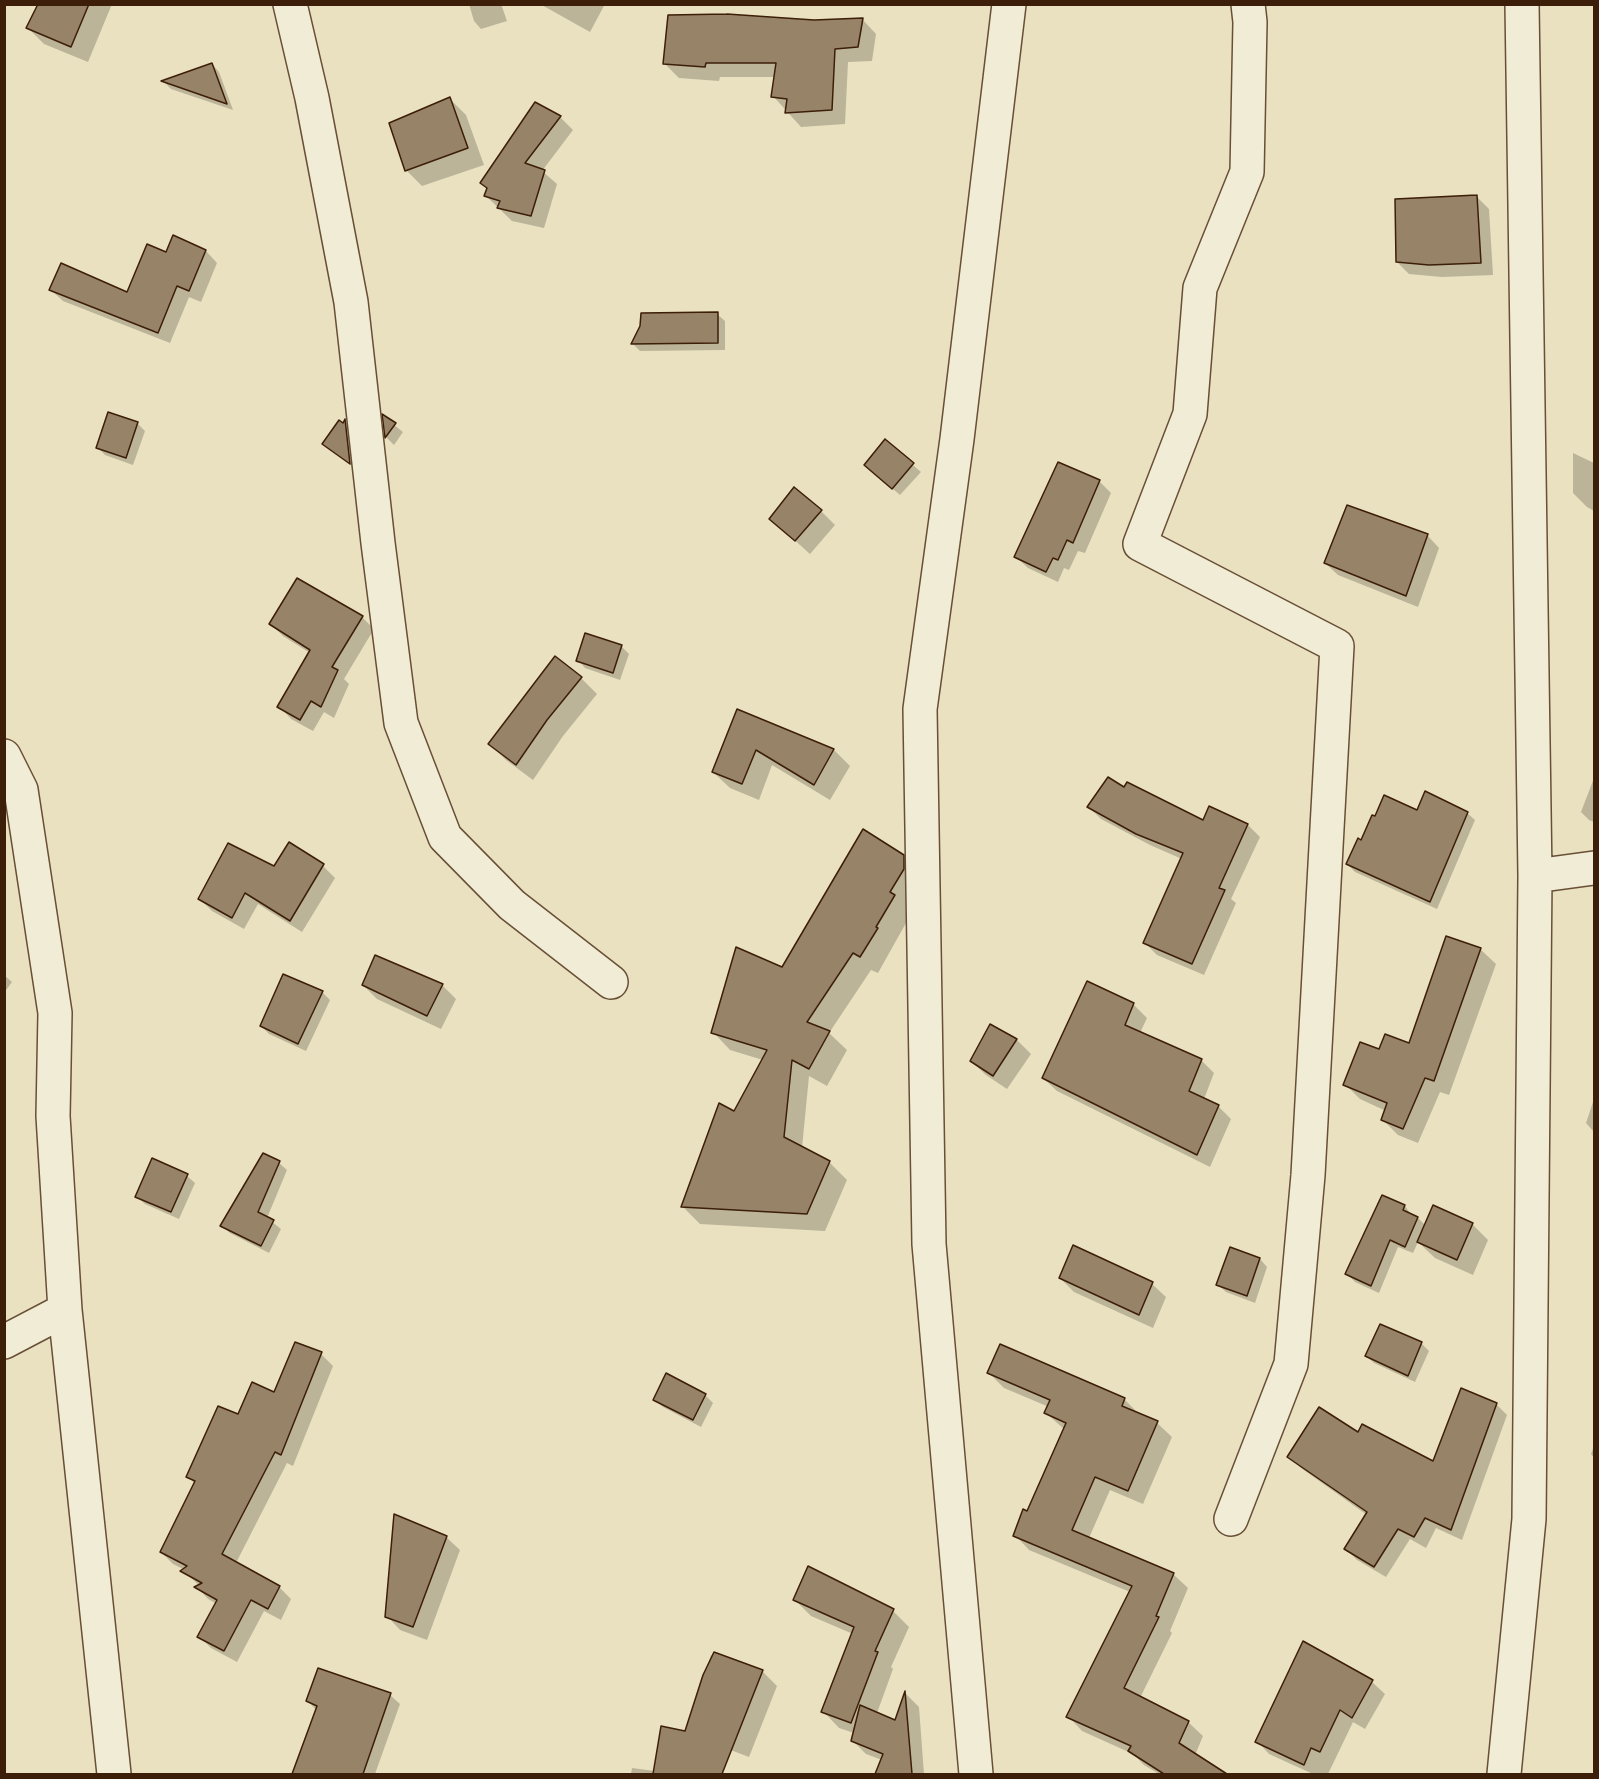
<!DOCTYPE html>
<style>
body{margin:0}
#map{position:relative;width:1599px;height:1779px;overflow:hidden;background:#eae1c0;font-family:"EB Garamond",serif}
canvas{display:block}
.frame{position:absolute;inset:0;border:6px solid #3d1e08;pointer-events:none}
</style>
<div id="map">
<canvas width="1599" height="1779"></canvas>
<div class="frame"></div>
</div>
<script>
const ctx = document.querySelector('canvas').getContext('2d');
ctx.lineJoin = 'round';
function fillPath(path, color) {
  ctx.fillStyle = color;
  ctx.fill(path, 'evenodd');
}
function shape(rows) {
  const path = new Path2D();
  for (const r of rows) {
    path.moveTo(r[0], r[1]);
    for (let i = 2; i < r.length; i += 2) path.lineTo(r[i], r[i + 1]);
  }
  return path;
}
function trace(path, color, width, dash) {
  ctx.strokeStyle = color;
  ctx.lineWidth = width;
  ctx.lineCap = dash ? 'butt' : 'round';
  ctx.setLineDash(dash || []);
  ctx.stroke(path);
}
const shadow = shape([
 [40,4,112,4,88,62,44,44,28,28],
 [469,4,501,4,507,21,481,29,474,21],
 [540,4,605,4,590,32],
 [862,19,876,34,872,61,848,62,845,124,801,127,773,96,775,77,720,77,719,81,679,78,665,64,814,22],
 [212,64,219,72,233,110,171,89,164,82],
 [450,99,466,115,484,165,422,186,406,170],
 [560,117,573,130,542,171,557,184,544,228,512,221,485,195],
 [1477,197,1489,209,1493,275,1442,277,1409,274,1397,262],
 [206,251,217,263,201,302,189,297,170,343,63,301,51,290,128,294,167,254],
 [717,314,725,321,725,350,640,351,633,344],
 [384,417,403,432,394,445,387,438],
 [345,421,352,428,357,470,324,444],
 [137,423,145,431,133,465,105,455,97,447],
 [885,441,921,472,900,495,873,472],
 [1573,453,1594,463,1594,511,1587,507,1573,493],
 [1099,481,1111,493,1085,553,1078,551,1069,570,1064,568,1058,582,1028,568,1016,557],
 [821,511,835,525,810,554,771,519],
 [1427,535,1439,548,1418,607,1338,575,1325,563],
 [362,617,374,629,344,679,349,684,334,718,324,712,313,731,291,719,279,706,310,653,283,636,271,624],
 [621,646,629,654,620,680,585,668,578,660],
 [581,678,597,694,563,736,533,780,506,760,490,744],
 [738,711,834,750,850,766,830,800,772,765,759,800,730,788,713,772],
 [1594,778,1594,822,1589,820,1581,812],
 [1125,789,1204,822,1248,825,1260,837,1231,899,1236,903,1204,975,1157,955,1145,943,1182,859,1150,845,1101,819,1089,807],
 [1417,812,1467,813,1475,820,1437,909,1355,872,1347,864,1362,842],
 [290,844,323,866,335,878,302,932,258,904,244,929,212,911,200,899,275,868],
 [903,856,921,874,911,914,878,973,871,970,829,1033,847,1050,827,1086,809,1076,802,1148,829,1162,847,1180,825,1231,700,1224,683,1207,763,1060,730,1050,713,1032],
 [1480,949,1496,964,1449,1095,1440,1092,1418,1143,1398,1135,1383,1120,1386,1111,1360,1099,1345,1084,1380,1051,1409,1045],
 [4,975,12,982,4,993],
 [363,985,442,985,456,999,441,1029,377,999],
 [322,992,330,1000,306,1051,269,1034,261,1026],
 [1133,1004,1147,1018,1140,1033,1201,1060,1214,1073,1204,1099,1218,1106,1231,1119,1210,1167,1057,1091,1043,1078],
 [991,1026,1017,1040,1031,1054,1007,1089,986,1075,971,1061],
 [1594,1099,1594,1132,1586,1123],
 [279,1163,287,1170,267,1218,281,1229,269,1253,230,1233,222,1226],
 [187,1176,195,1183,179,1219,145,1204,137,1197],
 [1383,1197,1405,1206,1412,1216,1418,1218,1426,1226,1472,1224,1488,1240,1473,1275,1435,1258,1418,1242,1413,1253,1398,1247,1379,1293,1355,1282,1347,1274],
 [1231,1249,1260,1259,1267,1267,1255,1303,1226,1292,1218,1285],
 [1060,1278,1152,1284,1166,1297,1153,1328,1074,1292],
 [296,1343,321,1354,333,1366,293,1466,287,1463,236,1563,279,1587,291,1599,281,1620,264,1611,237,1662,211,1648,199,1636,217,1604,208,1599,197,1587,200,1586,183,1571,185,1570,173,1564,161,1552,195,1484,188,1476,239,1416,275,1394],
 [1421,1343,1429,1351,1415,1382,1374,1363,1366,1356],
 [989,1373,1124,1399,1139,1414,1157,1423,1172,1437,1143,1504,1110,1490,1089,1538,1173,1574,1188,1588,1170,1631,1172,1633,1140,1698,1188,1722,1203,1736,1195,1755,1224,1774,1159,1774,1144,1765,1133,1754,1082,1731,1068,1716,1130,1592,1029,1550,1015,1535,1027,1513,1065,1430,1046,1413,1049,1407,1004,1388],
 [705,1395,713,1403,701,1427,663,1407,655,1400],
 [1496,1404,1507,1415,1462,1540,1436,1528,1426,1548,1410,1539,1386,1577,1357,1560,1346,1549,1367,1515,1301,1468,1289,1457,1359,1434,1434,1463],
 [1594,1446,1594,1458,1591,1454],
 [446,1537,460,1550,427,1640,400,1630,387,1616],
 [795,1600,893,1611,909,1627,891,1667,893,1669,877,1713,896,1722,906,1694,919,1707,924,1774,877,1774,882,1760,866,1754,852,1740,854,1733,839,1728,823,1711,853,1634,811,1616],
 [1304,1643,1372,1682,1385,1694,1365,1729,1353,1722,1328,1774,1313,1774,1269,1754,1257,1741],
 [711,1655,762,1671,777,1686,749,1757,728,1749,724,1770,705,1765,703,1774,631,1774,632,1768,655,1771,686,1732],
 [390,1695,400,1704,375,1774,294,1774,317,1711,308,1701]
]);
const building = shape([
 [38,4,89,4,71,47,26,28,38,4],
 [727,14,814,20,863,18,858,47,835,49,832,110,785,113,787,99,771,97,776,63,706,63,705,67,663,64,668,15,727,14],
 [212,63,227,104,161,81,212,63],
 [450,97,468,148,405,171,389,123,450,97],
 [535,102,561,116,525,163,545,170,531,216,497,208,500,201,484,196,487,188,480,183,535,102],
 [1477,195,1481,263,1429,265,1396,262,1395,199,1477,195],
 [173,235,206,250,189,291,177,286,158,333,49,290,61,263,127,292,147,244,166,252,173,235],
 [718,312,718,343,631,344,640,326,641,313,718,312],
 [108,412,138,422,126,458,96,448,108,412],
 [382,414,396,423,385,438,382,414],
 [345,419,350,464,322,444,339,420,343,423,345,419],
 [885,439,914,463,892,489,864,465,885,439],
 [1058,462,1100,480,1073,543,1067,540,1058,560,1053,558,1046,572,1014,557,1058,462],
 [794,487,822,510,795,541,769,519,794,487],
 [1347,505,1428,534,1406,596,1324,563,1347,505],
 [297,578,363,616,332,667,338,670,321,707,311,701,300,720,277,707,310,650,269,624,297,578],
 [585,633,622,645,613,673,576,661,585,633],
 [555,656,582,677,547,720,516,765,488,744,555,656],
 [737,709,834,749,814,785,756,750,742,784,712,772,737,709],
 [1108,777,1124,787,1127,782,1203,820,1209,806,1248,824,1219,888,1225,890,1192,964,1143,943,1183,853,1136,834,1087,807,1108,777],
 [1425,791,1468,812,1430,902,1346,864,1358,838,1361,840,1372,815,1375,816,1384,795,1417,810,1425,791],
 [863,829,904,855,904,869,890,892,895,895,876,927,878,928,860,957,853,953,807,1022,830,1031,809,1069,792,1060,784,1137,830,1161,807,1214,681,1207,719,1103,734,1111,767,1050,711,1033,736,947,782,967,863,829],
 [289,842,324,864,290,921,245,893,232,918,198,899,228,843,274,866,289,842],
 [1446,936,1481,948,1434,1081,1425,1078,1403,1129,1381,1120,1387,1103,1343,1085,1360,1042,1379,1049,1385,1034,1409,1043,1446,936],
 [375,955,443,984,427,1016,362,985,375,955],
 [283,974,323,991,298,1044,260,1026,283,974],
 [1087,981,1134,1003,1125,1025,1202,1059,1189,1091,1219,1105,1197,1155,1042,1078,1087,981],
 [990,1024,1017,1039,993,1076,970,1061,990,1024],
 [263,1153,280,1161,258,1212,274,1220,261,1246,220,1226,263,1153],
 [152,1158,188,1174,171,1212,135,1197,152,1158],
 [1382,1195,1405,1205,1403,1210,1418,1217,1405,1247,1390,1240,1371,1286,1345,1274,1382,1195],
 [1433,1205,1473,1223,1457,1260,1417,1242,1433,1205],
 [1073,1245,1153,1282,1139,1315,1059,1278,1073,1245],
 [1230,1247,1260,1258,1247,1296,1216,1285,1230,1247],
 [1380,1324,1422,1342,1408,1376,1365,1356,1380,1324],
 [295,1342,322,1352,281,1455,275,1452,222,1554,280,1586,268,1609,251,1600,224,1651,197,1637,217,1600,194,1587,202,1583,180,1571,187,1566,160,1552,195,1481,186,1477,218,1406,238,1414,252,1382,274,1392,295,1342],
 [1000,1344,1125,1398,1122,1406,1158,1421,1128,1491,1095,1477,1072,1530,1174,1573,1156,1616,1159,1617,1124,1688,1189,1721,1179,1743,1227,1774,1164,1774,1128,1751,1131,1746,1066,1717,1132,1586,1013,1536,1023,1509,1027,1511,1066,1423,1044,1413,1050,1400,987,1373,1000,1344],
 [666,1373,706,1394,693,1420,653,1400,666,1373],
 [1461,1388,1497,1403,1451,1530,1425,1518,1414,1537,1398,1529,1374,1567,1344,1549,1367,1512,1287,1457,1319,1407,1358,1432,1362,1424,1433,1461,1461,1388],
 [394,1514,447,1536,413,1627,385,1617,394,1514],
 [808,1566,894,1609,875,1651,878,1652,851,1723,821,1712,854,1627,793,1600,808,1566],
 [1303,1641,1373,1680,1352,1718,1340,1710,1320,1752,1311,1748,1304,1765,1255,1742,1303,1641],
 [714,1652,763,1670,722,1774,653,1774,661,1726,685,1731,703,1675,714,1652],
 [318,1668,391,1693,363,1774,292,1774,317,1706,306,1701,318,1668],
 [905,1691,912,1774,875,1774,883,1754,851,1741,860,1705,895,1720,905,1691]
]);
const minor = shape([
 [290,4,312,98,351,302,378,543,401,723,445,837,512,905,611,982],
 [4,756,21,790,55,1013,53,1116,65,1310,4,1342],
 [1535,876,1594,868],
 [65,1310,114,1774],
 [1231,1519,1291,1364,1308,1175,1337,646,1140,544,1190,414,1200,288,1247,172,1250,22,1248,4],
 [976,1774,929,1244,920,709,957,439,1009,4],
 [1504,1774,1529,1519,1535,876,1522,4]
]);
fillPath(shadow, '#0003');
fillPath(building, '#978368');
trace(building, '#3d1e08', 1.5);
trace(minor, '#684f36', 36);
trace(minor, '#f1ecd6', 33);
</script>
